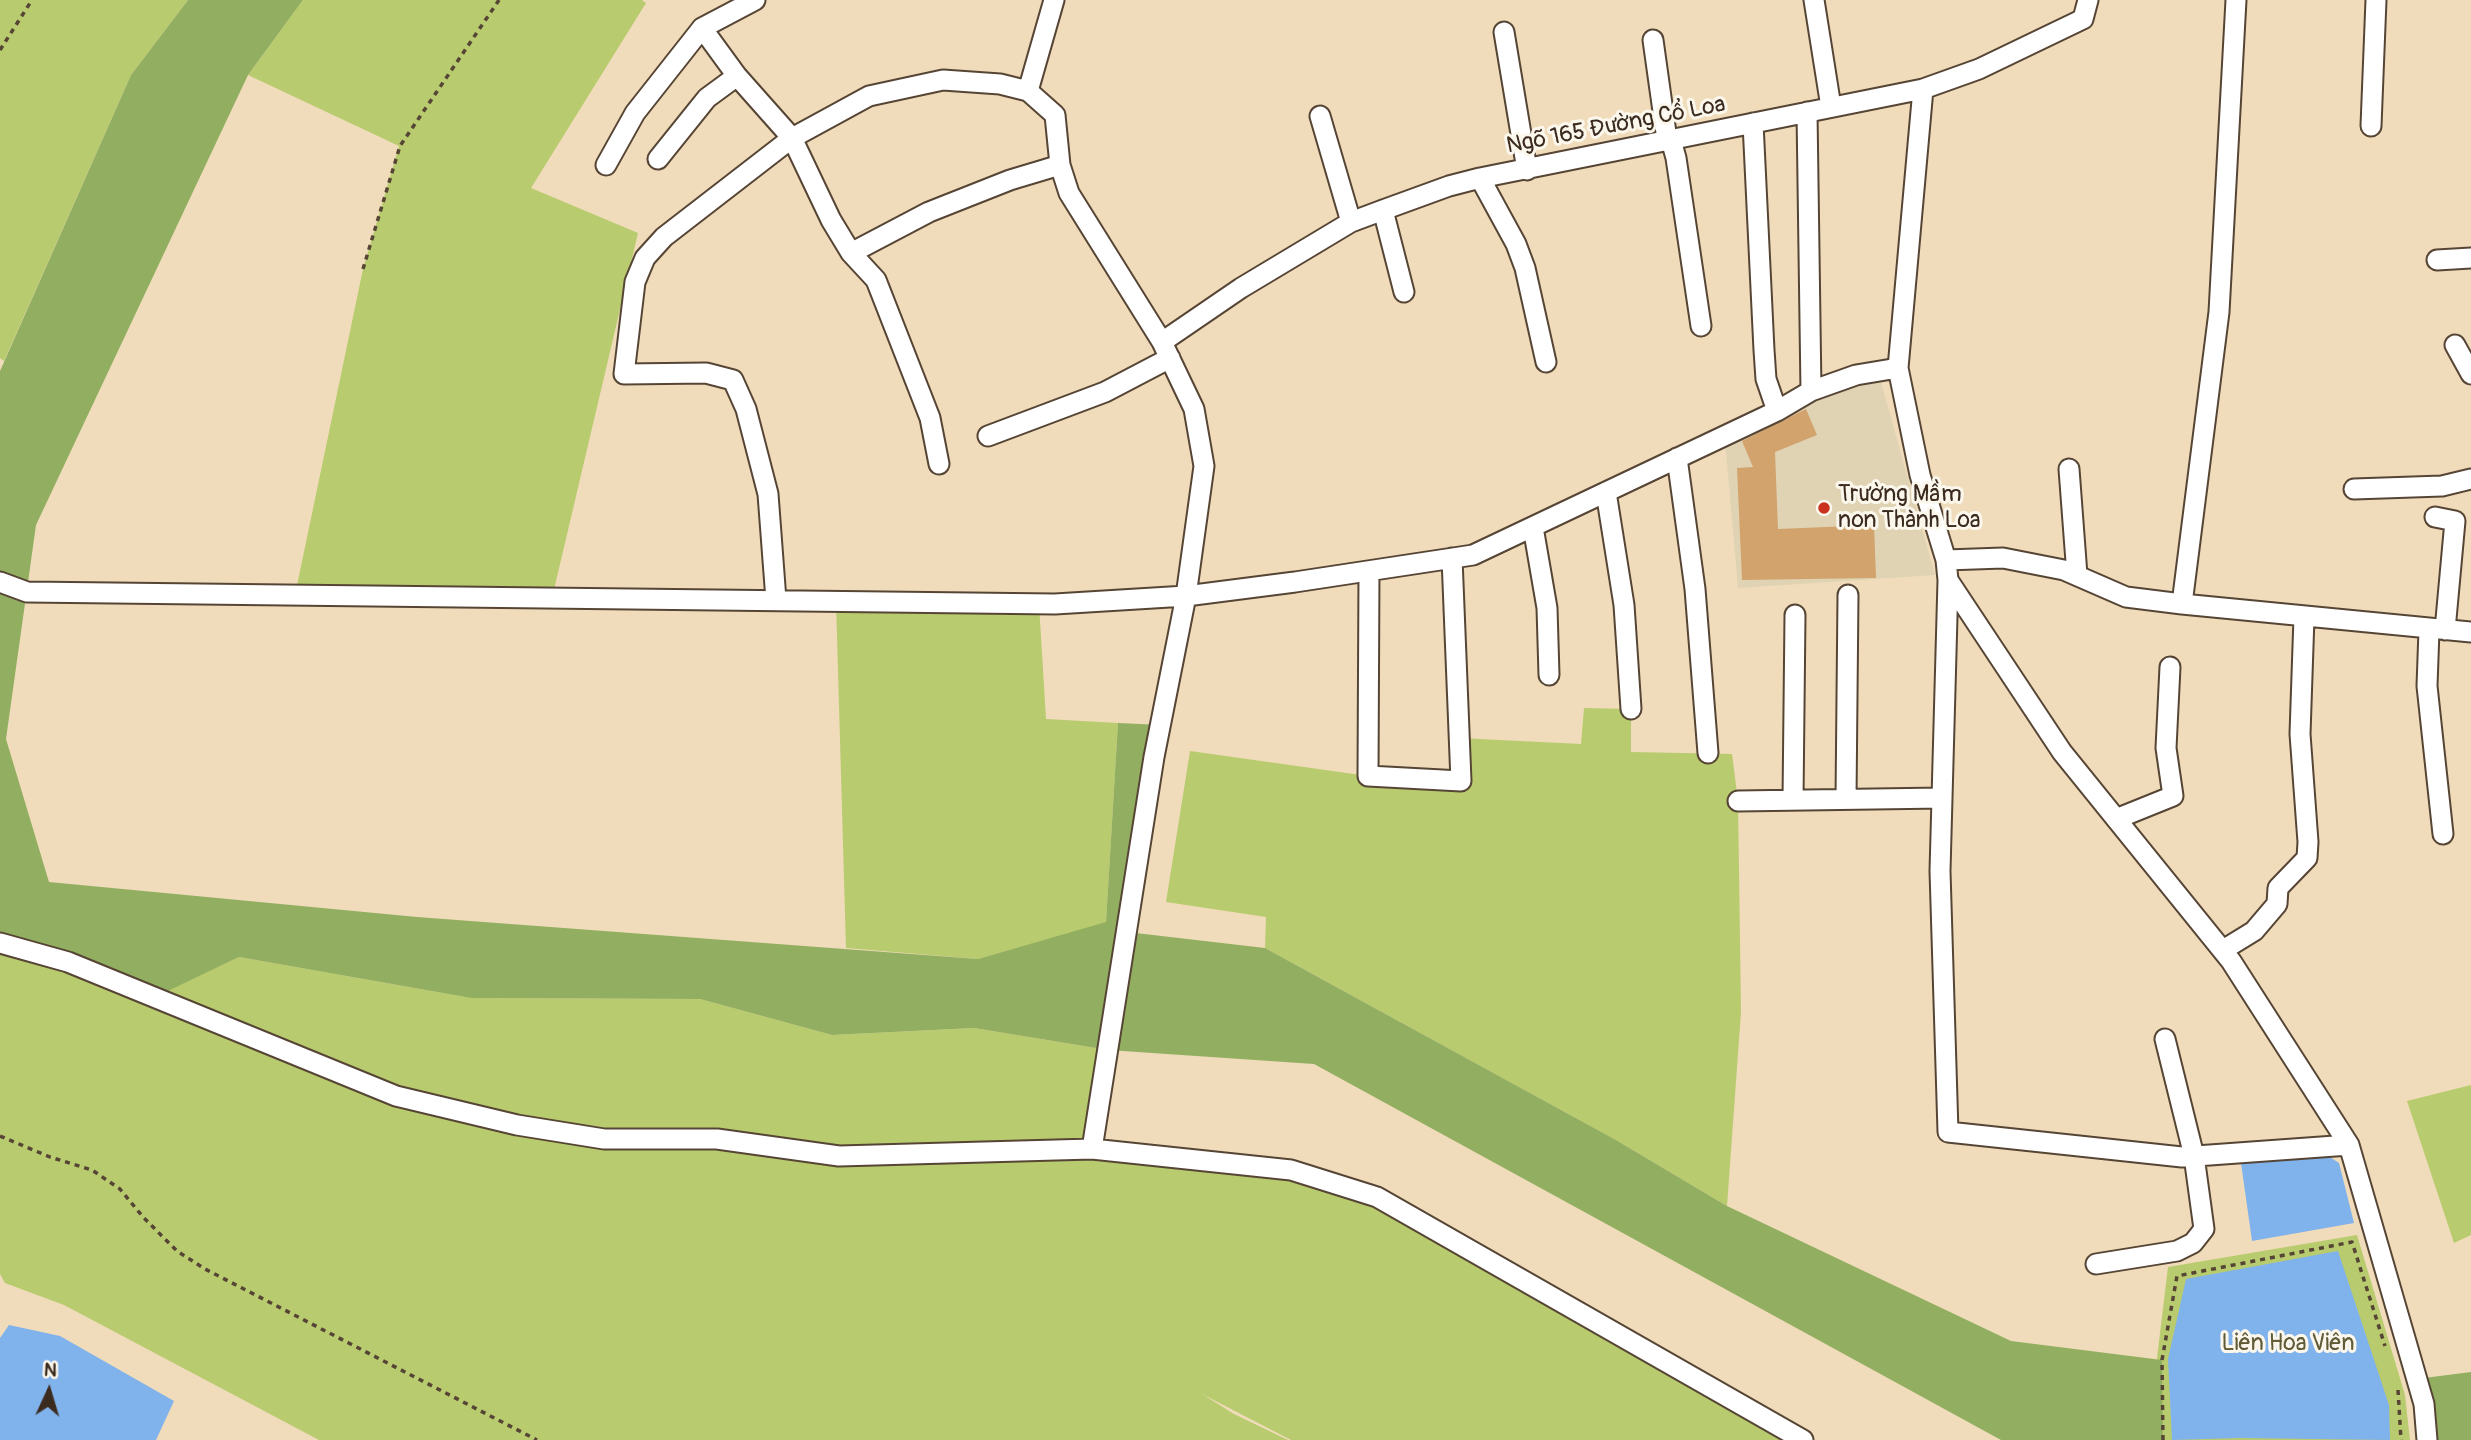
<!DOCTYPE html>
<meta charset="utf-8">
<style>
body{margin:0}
#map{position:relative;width:2471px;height:1440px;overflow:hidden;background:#f0dcba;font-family:Pangolin,sans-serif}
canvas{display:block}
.north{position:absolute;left:14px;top:1356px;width:70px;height:70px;-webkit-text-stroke:5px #fbf7ec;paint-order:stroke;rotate:4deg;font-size:19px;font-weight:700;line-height:28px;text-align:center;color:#3b2a1e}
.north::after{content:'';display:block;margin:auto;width:24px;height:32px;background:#3b2a1e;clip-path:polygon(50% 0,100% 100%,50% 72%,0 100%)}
</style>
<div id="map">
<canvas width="2471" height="1440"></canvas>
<div class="north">N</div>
</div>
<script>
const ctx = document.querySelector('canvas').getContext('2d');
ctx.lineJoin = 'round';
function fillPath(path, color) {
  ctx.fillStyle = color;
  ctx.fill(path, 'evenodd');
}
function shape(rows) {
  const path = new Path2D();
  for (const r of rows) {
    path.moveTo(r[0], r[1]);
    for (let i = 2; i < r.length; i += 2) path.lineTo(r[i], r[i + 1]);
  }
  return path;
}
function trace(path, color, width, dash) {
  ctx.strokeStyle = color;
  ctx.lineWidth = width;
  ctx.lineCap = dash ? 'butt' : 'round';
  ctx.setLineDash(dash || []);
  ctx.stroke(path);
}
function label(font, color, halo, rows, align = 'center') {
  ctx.font = font + ' Pangolin,sans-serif';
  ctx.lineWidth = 6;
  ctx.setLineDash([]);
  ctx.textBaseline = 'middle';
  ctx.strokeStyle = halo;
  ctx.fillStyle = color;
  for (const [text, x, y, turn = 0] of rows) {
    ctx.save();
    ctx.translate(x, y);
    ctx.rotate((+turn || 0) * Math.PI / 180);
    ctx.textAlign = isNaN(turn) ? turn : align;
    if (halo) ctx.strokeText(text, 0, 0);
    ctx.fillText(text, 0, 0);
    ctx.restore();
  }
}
const built = shape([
 [1880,379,1935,575,1738,588,1725,440,1852,385]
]);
const green = shape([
 [0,0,188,0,131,75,4,361,0,358],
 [303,0,642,0,646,3,531,188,638,233,552,598,295,595,363,269,399,146,248,75],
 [836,601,1039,604,1046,719,1118,723,1106,923,978,959,846,948],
 [1584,708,1631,709,1631,752,1732,754,1738,801,1741,1012,1727,1206,1616,1140,1265,948,1266,917,1166,902,1190,751,1368,776,1461,781,1459,738,1581,744],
 [0,943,153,997,239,957,471,998,700,999,832,1035,974,1028,1108,1050,1092,1149,1191,1158,1377,1197,1802,1440,1291,1440,1202,1394,1234,1414,1288,1440,319,1440,64,1305,5,1283,0,1274],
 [2471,1085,2471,1235,2454,1243,2407,1101],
 [2357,1235,2405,1395,2410,1440,2157,1440,2157,1358,2168,1267]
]);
const forest = shape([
 [188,0,303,0,248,75,36,525,6,739,49,882,417,917,978,959,1106,922,1118,723,1161,725,1127,932,1265,948,1616,1140,1727,1206,2011,1341,2162,1360,2163,1440,2001,1440,1314,1064,1108,1050,974,1028,832,1035,700,999,471,998,239,957,153,998,0,943,0,371,131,75],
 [2471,1372,2471,1440,2427,1440,2416,1379]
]);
const water = shape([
 [2322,1152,2339,1163,2354,1223,2252,1241,2241,1163],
 [2338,1251,2389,1405,2390,1440,2240,1438,2172,1440,2168,1359,2186,1279],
 [9,1325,60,1336,174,1401,156,1440,0,1440,0,1338]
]);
const building = shape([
 [1806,409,1817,435,1775,452,1778,529,1874,525,1876,578,1742,580,1737,468,1753,467,1742,441]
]);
const path = shape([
 [0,50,32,0],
 [363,269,400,146,499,0],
 [0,1136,50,1157,92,1170,120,1189,143,1217,177,1251,205,1269,537,1440],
 [2398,1390,2401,1440],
 [2163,1440,2162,1360,2177,1276,2352,1242,2385,1346]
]);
const minor = shape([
 [1814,0,1831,107],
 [702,28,737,76,792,138,831,220,851,253,876,280,930,418,939,464],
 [1504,32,1527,170],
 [1653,40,1667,140],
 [1923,89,1898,368,1920,475,1946,560,1948,580,1940,871,1948,1132,2182,1157,2349,1145],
 [1028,91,1054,0],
 [1807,112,1811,391],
 [1320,116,1351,222],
 [1753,123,1764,350,1766,379,1777,411],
 [2371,126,2376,0],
 [1671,140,1676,158,1701,326],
 [658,159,707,98,737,76],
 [606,165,635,113,702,28,755,0],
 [1480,178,1516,244,1525,268,1546,362],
 [1383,210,1404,292],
 [851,253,929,212,1010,180,1060,165],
 [2437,260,2471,258],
 [1162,342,1241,288,1351,222,1383,210,1449,186,1480,178,1923,89,1979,69,2083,19,2088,0],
 [2455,345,2471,374],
 [988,436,1105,392,1170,358],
 [1677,458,1695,589,1708,753],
 [2069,469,2077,575],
 [2354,489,2442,486,2471,479],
 [1606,492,1624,605,1631,709],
 [2435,517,2455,521,2445,630],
 [1533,527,1547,608,1549,675],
 [1946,560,2003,558,2064,570,2126,597,2182,604,2471,632],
 [1369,571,1368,776,1461,781,1452,558],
 [1948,580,2062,752,2231,961,2349,1145,2424,1404,2427,1440],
 [0,582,27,592,631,599,1055,604,1186,596,1295,582,1473,555,1777,411,1811,391,1856,375,1898,368],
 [776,600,768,494,746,409,733,380,706,373,624,374,635,282,645,258,664,237,792,138,869,96,943,80,1000,84,1028,91,1055,115,1060,165,1069,193,1162,342,1194,409,1204,466,1186,596,1154,757,1092,1149],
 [2182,604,2219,312,2236,0],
 [2429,630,2427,686,2443,834],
 [1846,799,1848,595],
 [1793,800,1795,615],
 [1738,801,1942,798],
 [2116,819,2173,796,2166,748,2170,667],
 [0,943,68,962,396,1096,517,1125,604,1139,717,1139,839,1156,1092,1149,1291,1170,1377,1197,1803,1440],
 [2223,950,2254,931,2277,904,2278,888,2307,858,2308,842,2300,734,2304,617],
 [2096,1264,2177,1251,2193,1243,2204,1229,2194,1156,2165,1039]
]);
const markers = [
 [1824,508,7,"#c8321e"]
];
const streetNames = [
 ["Ngõ 165 Đường Cổ Loa",1616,126,-11]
];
const poiNames = [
 ["Trường Mầm",1838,495],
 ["non Thành Loa",1838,521]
];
const parkNames = [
 ["Liên Hoa Viên",2288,1344]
];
fillPath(built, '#dfd3b4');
fillPath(green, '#b8cb6e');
fillPath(forest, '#92af61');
fillPath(water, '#80b2ec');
fillPath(building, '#d2a36c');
trace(minor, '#564535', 23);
trace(path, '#564535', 3.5, [5, 5]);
trace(minor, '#fff', 19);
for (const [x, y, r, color] of markers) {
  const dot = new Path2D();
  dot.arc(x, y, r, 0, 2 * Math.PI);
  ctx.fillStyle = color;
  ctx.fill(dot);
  trace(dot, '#fbf7ec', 2.5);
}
label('23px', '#3b2a1e', '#fbf7ec', streetNames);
label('23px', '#3b2a1e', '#fbf7ec', poiNames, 'left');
label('23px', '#605a36', '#fbf7ec', parkNames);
</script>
